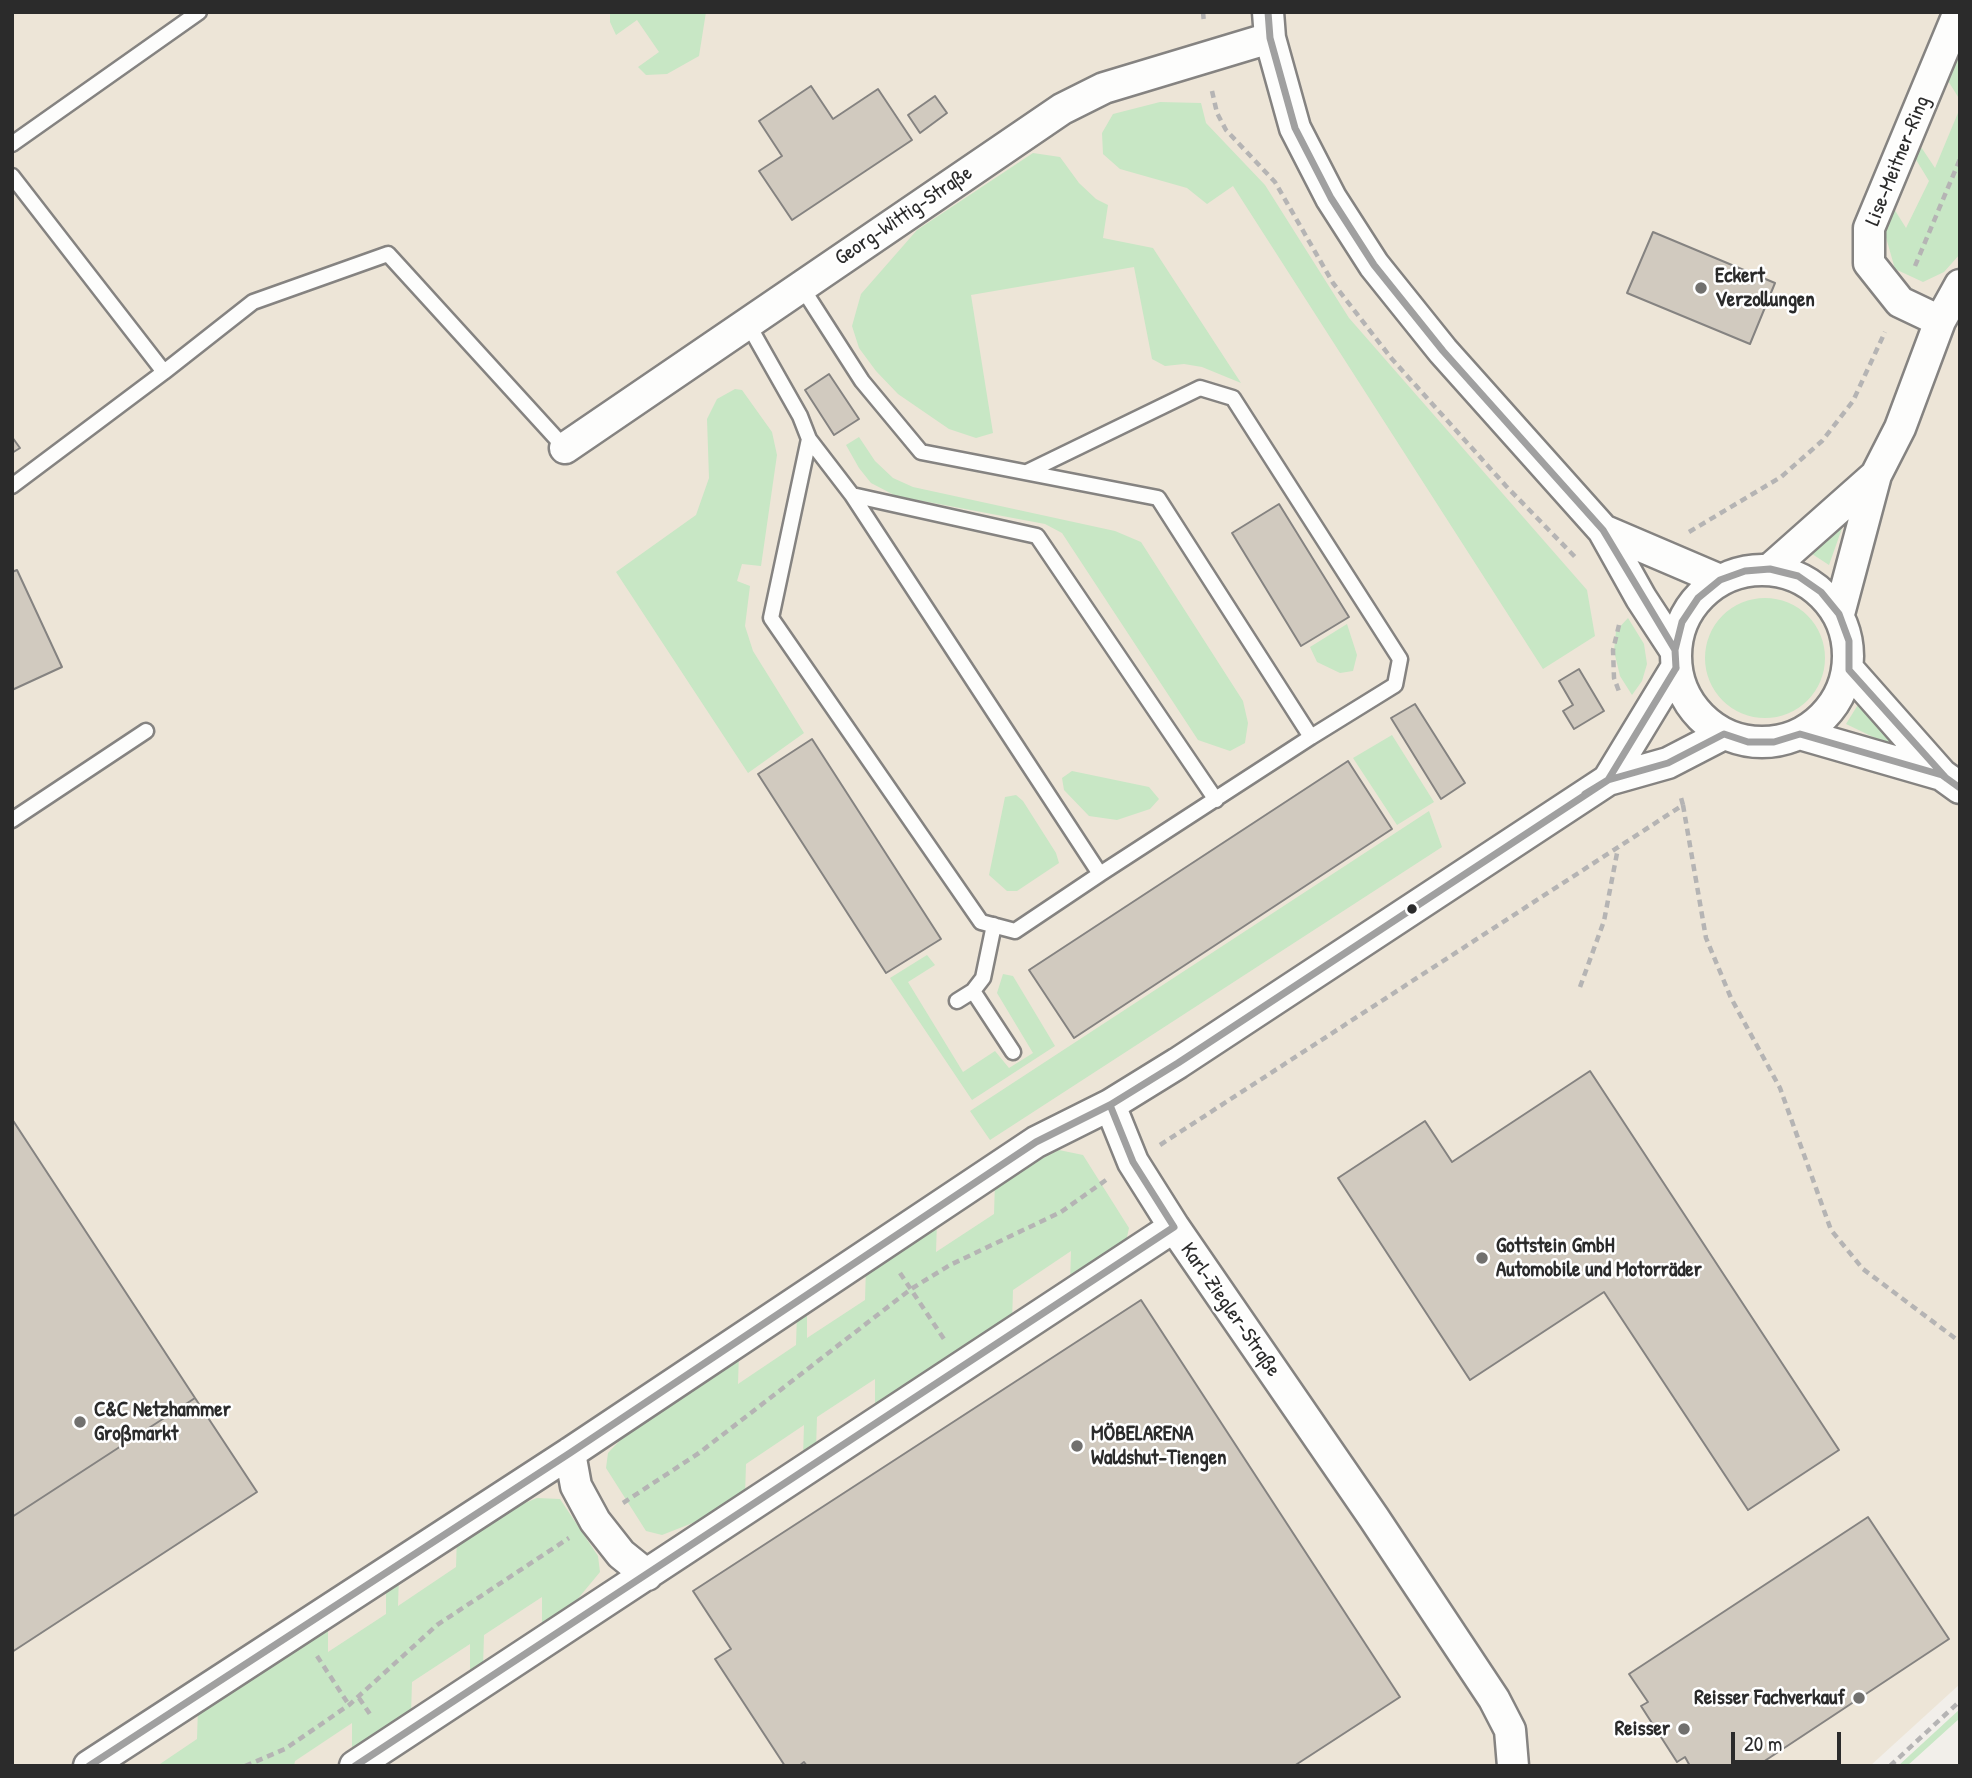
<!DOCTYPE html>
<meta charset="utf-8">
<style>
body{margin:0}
#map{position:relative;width:1972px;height:1778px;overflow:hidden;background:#f2efea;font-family:"Patrick Hand",sans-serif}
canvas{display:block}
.frame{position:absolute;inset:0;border:14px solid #2b2b2b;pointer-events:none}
.scale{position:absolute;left:1731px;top:1732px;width:110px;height:32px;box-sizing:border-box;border:4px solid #2b2b2b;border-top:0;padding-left:9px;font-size:21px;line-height:24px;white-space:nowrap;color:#2b2b2b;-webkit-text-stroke:5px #fff;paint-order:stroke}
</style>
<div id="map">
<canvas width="1972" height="1778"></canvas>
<div class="frame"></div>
<div class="scale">20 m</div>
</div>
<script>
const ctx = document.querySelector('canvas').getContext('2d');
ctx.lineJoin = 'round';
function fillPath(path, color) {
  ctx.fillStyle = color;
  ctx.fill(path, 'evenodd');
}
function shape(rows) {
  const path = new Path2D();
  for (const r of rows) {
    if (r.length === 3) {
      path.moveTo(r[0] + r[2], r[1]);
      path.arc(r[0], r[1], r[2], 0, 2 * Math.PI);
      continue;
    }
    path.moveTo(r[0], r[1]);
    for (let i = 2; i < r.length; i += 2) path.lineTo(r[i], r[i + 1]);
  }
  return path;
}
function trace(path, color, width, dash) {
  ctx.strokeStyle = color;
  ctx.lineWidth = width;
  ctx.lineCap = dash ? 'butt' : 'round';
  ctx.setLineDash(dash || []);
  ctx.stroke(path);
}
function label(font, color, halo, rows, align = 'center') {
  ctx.font = font + ' "Patrick Hand",sans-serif';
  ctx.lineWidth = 5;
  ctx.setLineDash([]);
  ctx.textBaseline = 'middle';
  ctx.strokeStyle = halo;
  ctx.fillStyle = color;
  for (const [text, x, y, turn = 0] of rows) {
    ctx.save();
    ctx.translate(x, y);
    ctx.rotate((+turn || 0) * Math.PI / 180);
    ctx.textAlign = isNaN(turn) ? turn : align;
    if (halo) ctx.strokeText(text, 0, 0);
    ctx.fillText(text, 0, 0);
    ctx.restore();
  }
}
const built = shape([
 [12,12,1960,12,1960,1684,1870,1766,12,1766]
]);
const green = shape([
 [610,12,706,12,699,56,667,74,646,75,638,67,659,52,637,20,616,35,610,22],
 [1960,41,1960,100,1945,76],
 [1160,102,1201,103,1206,123,1265,185,1349,318,1587,590,1595,636,1543,669,1233,186,1207,204,1187,188,1120,169,1103,154,1102,133,1113,114],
 [1960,108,1960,254,1944,272,1923,282,1895,269,1885,234,1891,204,1906,228,1929,181,1912,153,1917,141,1935,168],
 [1033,153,1060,157,1079,183,1096,199,1108,205,1103,238,1153,248,1241,383,1202,367,1184,364,1165,366,1152,359,1134,267,971,295,993,433,976,438,949,429,898,394,876,371,859,348,852,326,861,294,917,230],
 [735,389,742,390,772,432,777,455,761,566,742,564,737,581,750,586,745,626,753,651,804,733,748,773,616,572,696,515,709,478,707,419,717,399],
 [859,437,875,461,893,478,913,487,1115,531,1141,542,1243,701,1248,723,1245,743,1230,751,1198,740,1062,533,1045,524,896,496,871,483,859,468,846,445],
 [1846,517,1829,565,1806,550],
 [1765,658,60],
 [1628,618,1644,644,1647,664,1642,681,1632,695,1620,676,1614,651,1616,631],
 [1347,624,1357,655,1353,671,1340,673,1317,662,1310,647],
 [1859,703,1897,741,1894,747,1846,724],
 [1392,735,1434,802,1397,825,1353,758],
 [1072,771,1149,787,1159,799,1150,809,1117,820,1089,816,1064,790,1062,778],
 [1016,795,1023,801,1056,853,1059,863,1017,891,1007,891,989,875,1005,797],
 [1429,811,1442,847,990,1140,970,1111],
 [927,955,935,965,908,982,963,1072,995,1051,1009,1068,1033,1053,997,993,1003,974,1013,976,1055,1046,972,1100,890,978],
 [1059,1150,1083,1155,1129,1228,1125,1246,1070,1283,1071,1251,1013,1290,1012,1322,875,1410,875,1379,817,1417,816,1449,803,1457,804,1425,746,1464,745,1496,718,1513,662,1535,646,1531,606,1468,608,1453,643,1416,739,1352,738,1384,796,1345,797,1313,807,1306,807,1338,865,1300,866,1267,937,1221,936,1252,994,1214,995,1182],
 [537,1498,560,1499,598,1556,600,1572,576,1601,542,1628,542,1597,484,1635,483,1667,470,1676,470,1644,412,1682,411,1715,352,1754,352,1723,295,1761,294,1766,157,1766,197,1739,198,1707,328,1620,328,1652,386,1614,386,1581,399,1574,398,1606,456,1567,457,1535,483,1520],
 [1960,1709,1960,1718,1907,1766,1898,1766]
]);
const building = shape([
 [811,86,833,119,878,89,912,140,792,220,759,171,782,156,759,121,811,86],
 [935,96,947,113,920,133,908,115,935,96],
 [1653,232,1775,283,1750,344,1627,293,1653,232],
 [829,374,859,419,834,435,805,390,829,374],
 [12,437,20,448,12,453,12,437],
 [1279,504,1349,617,1301,646,1232,533,1279,504],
 [17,570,62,667,12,690,12,572,17,570],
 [1579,669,1604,711,1574,729,1563,711,1573,705,1559,681,1579,669],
 [1415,704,1465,783,1441,799,1391,718,1415,704],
 [812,739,941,939,886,973,758,774,812,739],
 [1348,761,1392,829,1074,1038,1029,970,1348,761],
 [1590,1071,1839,1450,1748,1510,1604,1292,1470,1380,1338,1178,1425,1121,1452,1162,1590,1071],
 [12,1119,195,1398,12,1517,12,1119],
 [1141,1300,1400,1697,1294,1766,807,1766,804,1762,799,1766,785,1766,715,1659,731,1649,693,1591,1141,1300],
 [195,1398,257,1492,12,1652,12,1517,195,1398],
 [1868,1517,1949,1639,1757,1766,1690,1766,1685,1757,1677,1762,1641,1706,1648,1702,1629,1674,1868,1517]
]);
const path = shape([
 [1203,12,1204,23],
 [1212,91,1217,113,1226,130,1275,182,1333,283,1392,359,1506,486,1578,560],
 [1915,266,1960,159],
 [1689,532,1781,477,1822,441,1853,401,1885,332],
 [1619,625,1613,650,1614,678,1620,694],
 [1683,805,1706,938,1731,998,1780,1088,1831,1230,1863,1269,1960,1342],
 [1580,987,1604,921,1618,848],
 [1160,1145,1683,805,1680,794],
 [900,1273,944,1339],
 [623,1503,699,1453,911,1289,950,1265,1061,1212,1106,1180],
 [317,1656,349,1705],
 [359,1698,372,1717],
 [245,1766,285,1749,349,1705,437,1625,569,1538],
 [1890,1766,1960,1701]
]);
const lane = shape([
 [12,144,199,12],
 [12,176,164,372,12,486],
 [748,324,800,416,809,439,852,495,1100,874,1311,737,1158,498,921,452,862,381,801,286],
 [164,372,253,302,388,254,565,448],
 [809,439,771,618,981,922,1015,931,1100,874],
 [1027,472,1200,388,1233,398,1400,659,1395,685,1311,737],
 [852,495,1037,536,1216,800],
 [12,820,146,731],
 [994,925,983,978,973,991,1013,1052],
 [957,1001,973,991]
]);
const street = shape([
 [1268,12,1270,38,1295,128,1331,198,1374,265,1443,351,1603,530,1641,598,1675,650],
 [1959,12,1869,228,1869,263,1900,302,1940,321,1960,285],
 [565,448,1062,109,1104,88,1270,38],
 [1603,530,1720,580],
 [1770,569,1876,475],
 [1762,656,86],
 [1839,614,1876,475,1900,428,1940,321],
 [1849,670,1942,775,1960,788],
 [1800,734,1942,775],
 [1608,780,1676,668],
 [1110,1105,1133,1162,1174,1227,1374,1518,1494,1699,1510,1730,1513,1766],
 [570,1453,576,1486,595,1521,621,1554,647,1575],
 [89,1766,570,1453,1036,1142,1110,1105,1178,1063,1608,780,1668,763,1724,734],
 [355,1766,1174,1227]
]);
const bus1 = shape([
 [1268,12,1270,38,1295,128,1331,198,1374,265,1443,351,1603,530,1675,650,1676,668],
 [1676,668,1675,650,1682,622,1698,598,1720,580,1745,571,1770,569,1798,576,1821,592,1839,614,1849,641,1849,670,1946,778],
 [1585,794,1608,780,1676,668],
 [89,1766,570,1453,1036,1142,1110,1105,1178,1063,1608,780,1668,763,1724,734,1748,742,1774,742,1800,734,1942,775,1960,788],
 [355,1766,1174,1227,1133,1162,1110,1105]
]);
const markers = [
 [1701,288,7,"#71706e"],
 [1412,909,6,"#2b2b2b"],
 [1482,1258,7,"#71706e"],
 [80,1422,7,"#71706e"],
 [1077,1446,7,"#71706e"],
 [1859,1698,7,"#71706e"],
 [1684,1729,7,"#71706e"]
];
const streetNames = [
 ["Lise-Meitner-Ring",1898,161,-68],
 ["Georg-Wittig-Straße",904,216,-34],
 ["Karl-Ziegler-Straße",1230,1310,55]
];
const poiNames = [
 ["Eckert",1715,276],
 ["Verzollungen",1715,300],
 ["Gottstein GmbH",1496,1246],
 ["Automobile und Motorräder",1496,1270],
 ["C&C Netzhammer",94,1410],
 ["Großmarkt",94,1434],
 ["MÖBELARENA",1091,1434],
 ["Waldshut-Tiengen",1091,1458],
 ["Reisser Fachverkauf",1845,1698,"right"],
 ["Reisser",1670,1729,"right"]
];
fillPath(built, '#ede5d7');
fillPath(green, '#c8e7c5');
fillPath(building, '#d1cabf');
trace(building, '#858381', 2);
trace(lane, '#858381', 19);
trace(street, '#858381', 35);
trace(path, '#b5b4b4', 4.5, [7, 5]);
trace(lane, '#fdfdfc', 14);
trace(street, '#fdfdfc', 30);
trace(bus1, '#a0a0a0', 7);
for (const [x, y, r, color] of markers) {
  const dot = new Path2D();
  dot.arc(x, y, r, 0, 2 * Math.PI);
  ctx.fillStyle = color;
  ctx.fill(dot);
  trace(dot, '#fff', 2.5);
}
label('21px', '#2b2b2b', '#fff', streetNames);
label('bold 21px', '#2b2b2b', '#fff', poiNames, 'left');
</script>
